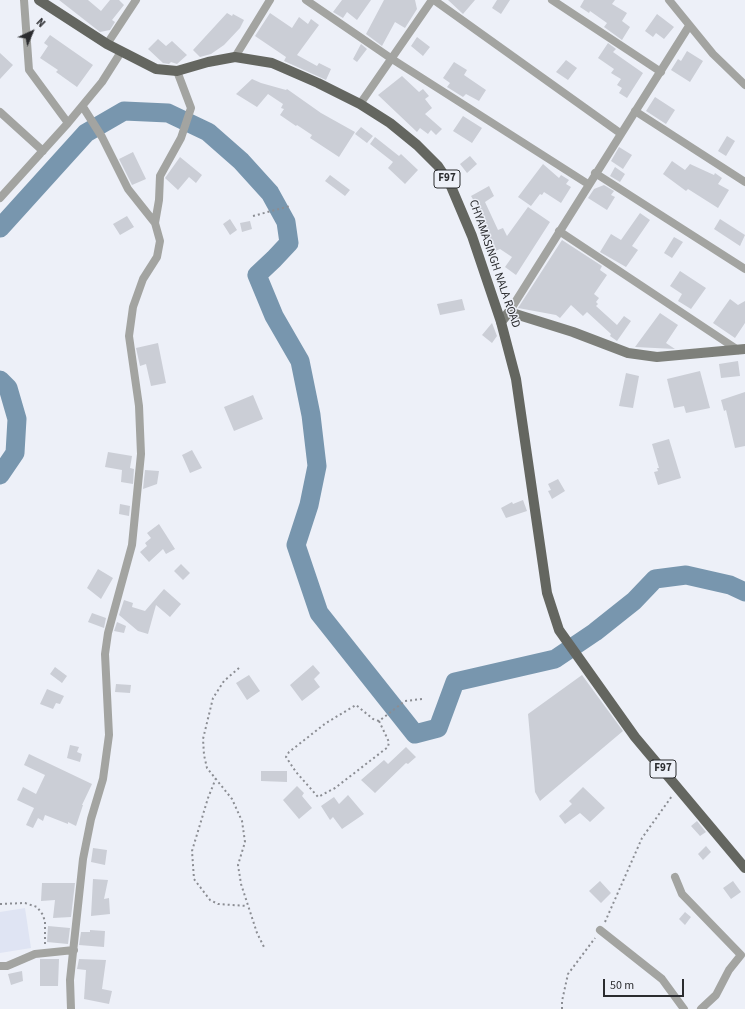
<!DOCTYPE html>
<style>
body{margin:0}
#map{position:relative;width:745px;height:1009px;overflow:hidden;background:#edf0f8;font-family:"Source Sans 3",sans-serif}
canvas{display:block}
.north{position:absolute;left:12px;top:12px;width:40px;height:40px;-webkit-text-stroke:3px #edf0f8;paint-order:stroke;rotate:44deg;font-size:11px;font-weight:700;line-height:16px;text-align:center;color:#2b2c2f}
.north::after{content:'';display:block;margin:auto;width:14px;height:18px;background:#2b2c2f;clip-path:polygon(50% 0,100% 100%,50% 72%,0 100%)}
.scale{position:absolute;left:603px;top:979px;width:81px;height:18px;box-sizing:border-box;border:2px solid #2b2c2f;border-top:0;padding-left:5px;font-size:12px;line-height:14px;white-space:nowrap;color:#2b2c2f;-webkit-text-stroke:3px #edf0f8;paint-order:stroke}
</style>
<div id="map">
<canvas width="745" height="1009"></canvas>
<div class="north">N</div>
<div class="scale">50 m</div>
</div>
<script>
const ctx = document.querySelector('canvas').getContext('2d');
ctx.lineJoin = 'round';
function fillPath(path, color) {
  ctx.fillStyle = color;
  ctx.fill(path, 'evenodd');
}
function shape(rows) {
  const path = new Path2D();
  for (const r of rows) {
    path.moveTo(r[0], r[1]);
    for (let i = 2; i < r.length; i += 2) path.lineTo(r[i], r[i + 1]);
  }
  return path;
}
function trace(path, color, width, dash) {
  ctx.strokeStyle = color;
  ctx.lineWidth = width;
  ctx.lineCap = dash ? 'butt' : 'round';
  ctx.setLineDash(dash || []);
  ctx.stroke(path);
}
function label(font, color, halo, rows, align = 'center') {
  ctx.font = font + ' "Source Sans 3",sans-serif';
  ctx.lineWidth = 3;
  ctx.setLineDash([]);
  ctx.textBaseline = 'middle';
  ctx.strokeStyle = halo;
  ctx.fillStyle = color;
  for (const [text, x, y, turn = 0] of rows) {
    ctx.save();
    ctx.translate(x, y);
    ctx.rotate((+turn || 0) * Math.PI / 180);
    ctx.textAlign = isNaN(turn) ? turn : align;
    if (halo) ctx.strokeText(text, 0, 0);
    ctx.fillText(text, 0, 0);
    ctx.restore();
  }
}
const built = shape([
 [25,908,31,948,0,953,0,912]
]);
const river = shape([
 [0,228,86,133,124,111,168,113,208,132,241,161,270,193,286,222,289,243,274,259,257,275,274,316,300,361,311,415,317,466,309,505,296,545,319,613,415,734,438,728,455,682,555,659,595,632,634,601,655,579,686,575,730,585,745,592],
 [0,380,8,388,17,419,15,453,0,475]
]);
const building = shape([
 [59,0,88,0,101,11,110,0,119,0,124,5,112,20,115,22,110,30,100,32],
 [342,0,371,0,357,20,347,12,343,18,333,12],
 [384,0,415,0,417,9,405,28,395,22,382,46,366,34],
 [448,0,475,0,463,14],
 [497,0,510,0,501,14,492,8],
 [584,0,615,0,612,4,627,13,622,21,630,27,622,40,604,27,607,23,590,11,589,13,580,7],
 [227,13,232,16,233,14,244,20,240,28,224,45,211,54,200,57,193,50],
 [270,13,292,28,299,17,308,24,311,19,319,25,297,55,317,66,319,63,331,69,326,80,284,61,286,57,255,36],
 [657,14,674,27,664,39,656,33,653,37,645,31],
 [50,35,93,65,77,87,56,72,58,70,40,58,48,46,44,43],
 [417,37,430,47,423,56,411,46],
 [158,39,166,46,172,41,187,55,177,64,171,62,169,64,163,63,148,49],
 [608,43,616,49,613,52,643,73,627,98,619,93,622,88,617,85,621,79,611,73,614,69,598,58],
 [361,44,367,49,357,62,353,59],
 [687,51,703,61,690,82,671,70,678,59,681,61],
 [0,53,13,65,0,79],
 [566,60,577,68,568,80,556,72],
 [454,62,467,70,464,75,486,90,479,101,466,94,463,97,447,87,450,83,443,78],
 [402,76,419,92,423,89,429,96,425,99,432,108,425,114,442,129,436,135,431,130,428,134,420,128,417,132,378,95],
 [252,79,261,83,286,90,287,89,321,113,355,132,339,157,310,138,312,135,297,125,296,126,280,115,284,109,281,108,283,104,268,94,257,107,236,94],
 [655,97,675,110,666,124,646,111],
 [463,116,482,128,472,143,453,131],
 [361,127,373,136,367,143,355,134],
 [727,136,735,141,726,156,718,151],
 [375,137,399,156,401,154,418,170,405,184,388,168,393,162,370,144],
 [619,147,632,155,623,169,611,161],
 [133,152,146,179,132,185,119,159],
 [470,156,477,164,467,173,460,164],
 [180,157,202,175,196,183,189,177,178,190,165,178],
 [672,161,685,170,690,164,714,175,715,173,722,178,718,184,729,190,718,208,688,189,686,191,663,174],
 [543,164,559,178,561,175,569,180,566,184,571,187,561,203,544,192,542,195,540,194,531,206,518,197],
 [615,167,625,174,620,182,610,176],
 [330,175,350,190,345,196,325,181],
 [604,185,614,191,611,195,615,197,607,210,588,198,594,189],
 [489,186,494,196,485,202,498,230,503,228,507,236,528,207,550,222,516,275,505,267,512,257,500,249,493,252,486,235,488,234,482,219,484,218,471,196],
 [640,213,650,220,632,246,638,250,626,267,600,252,611,234,621,240],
 [127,216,134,227,120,235,113,224],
 [230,219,237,230,230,235,223,224],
 [720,219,745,235,740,246,714,229],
 [250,221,252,229,242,232,240,223],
 [674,237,683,242,672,258,664,253],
 [562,240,602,266,600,270,607,275,594,294,599,298,596,302,598,304,596,306,617,325,624,316,631,321,617,341,610,336,611,334,587,312,583,316,571,305,560,318,556,315,518,308],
 [680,271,706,288,691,309,678,301,682,294,670,286],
 [462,299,465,310,440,315,437,304],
 [730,299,738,305,745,301,745,323,735,338,713,323],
 [660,313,678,325,666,343,675,349,635,347],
 [492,323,497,336,492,343,482,335],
 [158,343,166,383,151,386,146,364,140,366,136,348],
 [738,361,740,376,721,378,719,364],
 [700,371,710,408,686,413,684,406,674,408,667,379],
 [626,373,639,376,633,408,619,406],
 [745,392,745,446,735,448,726,410,724,411,721,400],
 [253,395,263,419,234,431,224,407],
 [669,439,681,478,658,485,654,472,658,471,657,468,659,468,652,444],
 [192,450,202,468,190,473,182,455],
 [108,452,132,456,130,468,134,469,133,484,121,482,122,470,105,467],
 [145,470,159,471,157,484,143,489],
 [558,479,565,491,552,499,548,491,551,490,548,484],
 [523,500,527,511,506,518,501,508,512,502,513,504],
 [120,504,130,506,129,516,119,514],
 [159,524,175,549,166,554,163,549,149,562,140,552,147,546,145,543,151,538,147,533],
 [181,564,190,573,183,580,174,571],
 [98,569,113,578,101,599,87,588],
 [164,589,181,604,170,617,156,605,148,634,138,631,119,615,124,600,133,603,132,607,145,611],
 [92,613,106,618,104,628,88,622],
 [117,622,126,626,124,633,114,631],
 [313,665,320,673,314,679,320,687,302,701,290,685],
 [55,667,67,676,62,683,50,674],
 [249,675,260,691,247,700,236,683],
 [582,675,623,731,540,801,535,792,528,714],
 [116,684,131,685,130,693,115,692],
 [47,689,64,696,60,704,56,703,53,709,40,704],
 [70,745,79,747,77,752,82,754,80,762,67,758],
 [406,747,416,757,408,764,406,763,375,793,361,780,384,760,388,764],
 [29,754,92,784,82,805,83,805,76,826,68,822,68,824,45,815,43,821,38,818,33,828,26,825,34,808,17,800,23,787,36,794,45,775,24,765],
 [261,771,287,771,287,782,261,781],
 [297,786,304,793,302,796,312,808,299,819,283,800],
 [583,787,605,808,590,822,580,813,565,824,559,816,572,804,569,801],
 [348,795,364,814,342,829,333,817,330,820,321,806,334,797,339,804],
 [697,821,706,832,700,836,691,826],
 [706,846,711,852,703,860,698,854],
 [93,848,107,850,105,865,91,862],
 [93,879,108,880,104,899,109,898,110,914,91,916],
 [600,881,611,893,601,903,589,891],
 [733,881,741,892,731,899,723,888],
 [42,883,75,883,71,917,53,918,55,900,41,901],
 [685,912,691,917,685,925,679,919],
 [48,926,70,928,68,944,47,942],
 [90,930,105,931,104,947,79,945,81,932,90,932],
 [40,959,59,959,58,986,40,986],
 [79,959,106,960,102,989,112,991,109,1004,84,999,86,970,77,969],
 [22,971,23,981,11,985,8,974]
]);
const path = shape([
 [253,216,290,206],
 [239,668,224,681,213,698,203,739,204,755,207,768,232,799,242,821,245,842,238,865,241,884,257,933,265,949],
 [379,721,389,742,388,747,335,788,318,797,296,772,286,757,289,752,326,723,356,705,373,719,379,721,405,701,422,699],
 [216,778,208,798,192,851,194,879,210,900,218,904,247,906],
 [0,904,25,903,37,907,43,915,45,922,45,945],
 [605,922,642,838,672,796],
 [562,1009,562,1001,568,974,595,938]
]);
const street = shape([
 [306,0,392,59,588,184],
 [434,0,620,133],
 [552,0,661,72],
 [669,0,713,54,745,85],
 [107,44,136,0],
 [235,57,270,0],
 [360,104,432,0],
 [83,107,102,137,128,189,155,223],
 [635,111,745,182],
 [0,112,43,151],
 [68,123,102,82,121,52],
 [595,173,745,269],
 [0,198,68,123,29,70,24,0],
 [559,231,738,350],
 [509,312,689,26],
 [675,877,682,894,741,955,729,970,716,995,701,1009],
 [600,930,662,979,684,1009],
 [0,966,7,966,35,954,74,950],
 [71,1009,70,980,83,859,91,819,103,779,109,735,105,654,108,633,132,545,141,454,139,406,129,336,133,307,143,279,157,257,160,241,155,223,159,200,160,176,181,138,191,108,177,71]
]);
const secondary = shape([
 [501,322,509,312,573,332,628,353,657,357,745,349]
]);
const primary = shape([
 [39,0,107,44,156,69,177,71,208,62,235,57,272,63,318,83,360,104,390,123,417,145,438,166,450,184,472,236,501,322,516,379,547,593,559,630,635,737,745,868]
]);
const shields = [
 [447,179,26],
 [663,769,26]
];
const shieldNames = [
 ["F97",447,179],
 ["F97",663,769]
];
const streetNames = [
 ["CHYAMASINGH NALA ROAD",494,264,71]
];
fillPath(built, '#dfe4f3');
trace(river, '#7896ae', 19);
fillPath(building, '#cbced6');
trace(path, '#8b8d93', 2, [2, 3]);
trace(street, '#a3a4a1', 8);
trace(secondary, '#7e807b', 10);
trace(primary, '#646660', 10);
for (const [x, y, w] of shields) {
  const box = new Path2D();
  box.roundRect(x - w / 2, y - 9, w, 18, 3);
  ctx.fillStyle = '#edf0f8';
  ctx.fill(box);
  trace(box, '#2b2c2f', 1);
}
label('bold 11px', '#2b2c2f', null, shieldNames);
label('12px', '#2b2c2f', '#edf0f8', streetNames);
</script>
